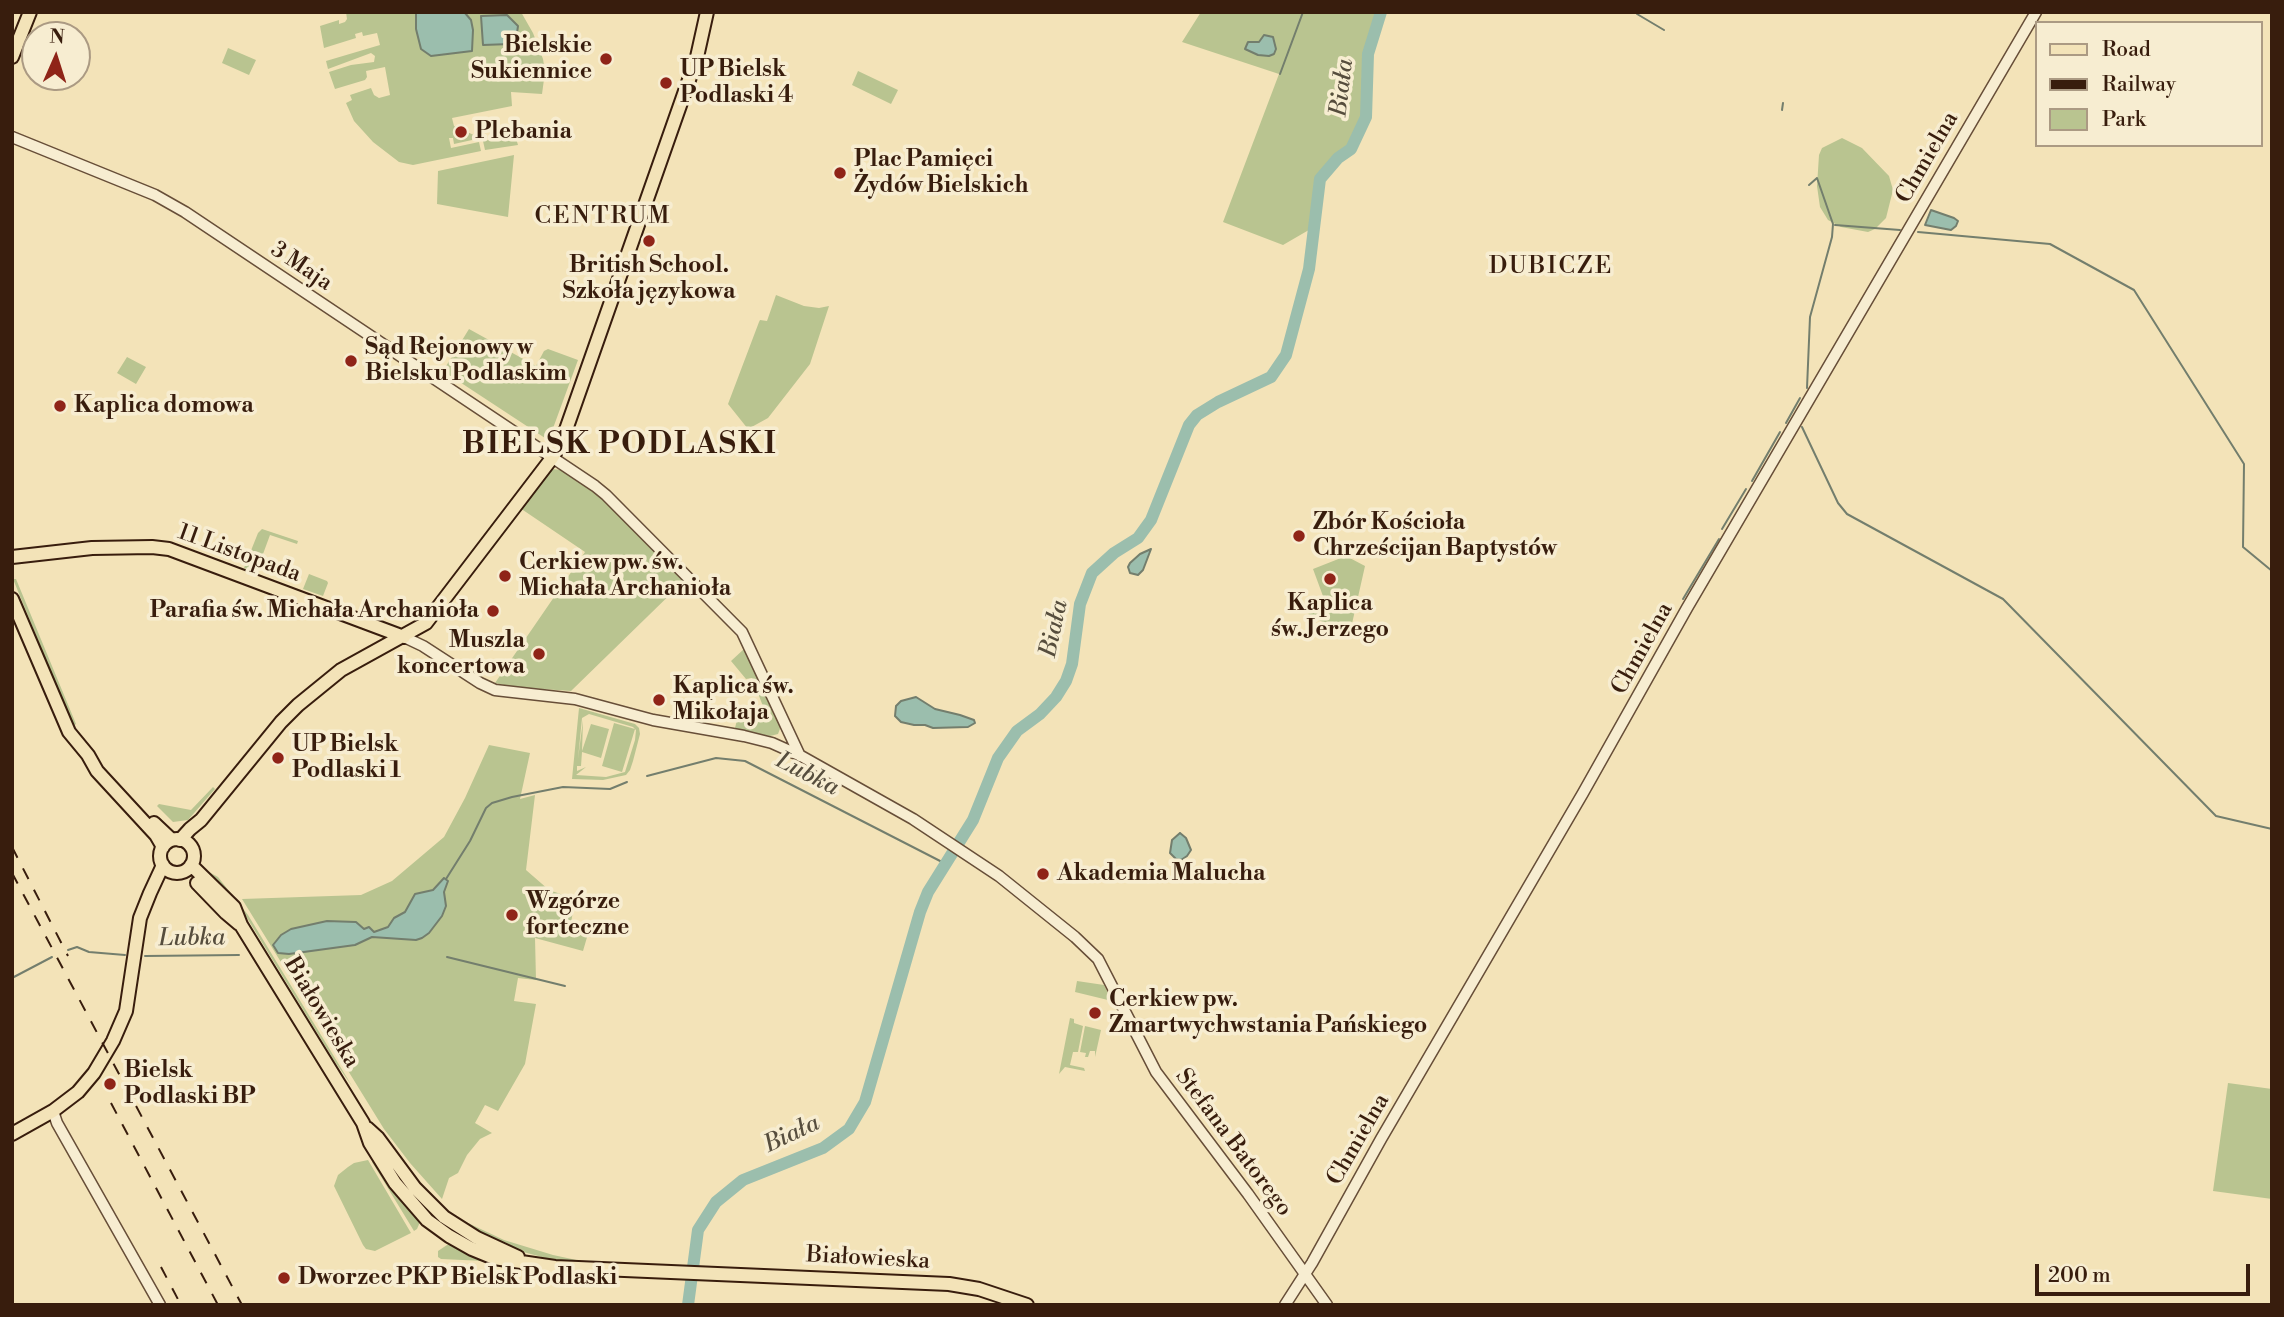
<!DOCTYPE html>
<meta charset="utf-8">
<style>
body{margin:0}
#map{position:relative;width:2284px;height:1317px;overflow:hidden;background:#f3e3b8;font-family:"Libre Bodoni",serif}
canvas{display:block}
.frame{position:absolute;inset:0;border:14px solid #381d0d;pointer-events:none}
.legend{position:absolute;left:2035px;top:21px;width:228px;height:126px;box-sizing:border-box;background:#f7edd1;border:2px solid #ab9a83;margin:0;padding:9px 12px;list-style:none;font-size:21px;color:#381d0d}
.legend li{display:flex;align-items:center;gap:14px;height:35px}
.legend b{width:35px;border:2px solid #ab9a83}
.north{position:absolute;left:21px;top:21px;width:70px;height:70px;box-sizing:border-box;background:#f7edd1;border:2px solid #ab9a83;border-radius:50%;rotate:3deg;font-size:19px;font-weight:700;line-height:28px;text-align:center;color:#381d0d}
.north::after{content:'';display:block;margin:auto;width:24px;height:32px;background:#8f2418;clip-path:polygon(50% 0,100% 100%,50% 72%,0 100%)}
.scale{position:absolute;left:2035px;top:1264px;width:215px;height:32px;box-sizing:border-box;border:4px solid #381d0d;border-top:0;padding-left:9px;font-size:21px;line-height:24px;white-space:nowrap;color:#381d0d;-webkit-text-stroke:5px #f7edd1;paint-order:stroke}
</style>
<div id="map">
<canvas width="2284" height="1317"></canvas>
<div class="frame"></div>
<ul class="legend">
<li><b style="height:9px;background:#f3e3b8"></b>Road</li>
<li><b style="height:9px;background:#381d0d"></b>Railway</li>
<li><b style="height:19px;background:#b9c490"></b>Park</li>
</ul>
<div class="north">N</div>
<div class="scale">200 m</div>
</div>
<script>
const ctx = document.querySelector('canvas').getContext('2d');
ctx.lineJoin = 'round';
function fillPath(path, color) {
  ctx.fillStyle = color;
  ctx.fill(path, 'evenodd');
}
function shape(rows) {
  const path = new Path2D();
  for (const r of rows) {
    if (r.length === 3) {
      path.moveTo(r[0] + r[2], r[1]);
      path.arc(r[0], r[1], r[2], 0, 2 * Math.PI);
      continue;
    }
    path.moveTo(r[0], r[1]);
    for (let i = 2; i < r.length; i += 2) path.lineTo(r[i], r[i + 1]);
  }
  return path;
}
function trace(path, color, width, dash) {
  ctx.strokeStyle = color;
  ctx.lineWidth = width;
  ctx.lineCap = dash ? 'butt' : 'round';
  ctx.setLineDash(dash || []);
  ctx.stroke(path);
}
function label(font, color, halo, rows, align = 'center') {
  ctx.font = font + ' "Libre Bodoni",serif';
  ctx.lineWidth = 7;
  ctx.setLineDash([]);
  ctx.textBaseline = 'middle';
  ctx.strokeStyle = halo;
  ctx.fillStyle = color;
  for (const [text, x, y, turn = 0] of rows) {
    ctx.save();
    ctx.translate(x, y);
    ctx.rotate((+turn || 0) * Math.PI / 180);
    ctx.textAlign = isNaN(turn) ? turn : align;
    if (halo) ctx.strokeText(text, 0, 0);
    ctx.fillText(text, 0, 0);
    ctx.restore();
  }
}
const green = shape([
 [346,12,521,12,533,33,543,59,545,72,542,94,511,92,512,106,452,118,454,126,476,136,472,140,454,144,453,138,449,138,451,148,479,142,481,151,413,165,399,162,373,142,354,121,346,103,352,100,350,95,371,88,374,95,379,98,390,95,385,67,366,71,367,77,365,80,335,89,329,72,351,65,374,62,375,56,371,53,328,69,326,61,380,45,377,33,363,36,362,32,355,34,356,38,324,48,320,26,339,20,339,24,345,22,347,19],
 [1201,12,1381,12,1368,54,1366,117,1351,149,1338,158,1320,179,1314,227,1283,245,1223,222,1279,74,1182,42],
 [228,48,256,60,249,75,222,63],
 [858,71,898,90,891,104,852,85],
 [515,135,518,145,485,150,483,141],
 [1842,138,1862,148,1889,176,1893,190,1886,218,1875,229,1868,232,1841,227,1828,220,1820,207,1817,186,1819,155,1822,148],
 [514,155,508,217,437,204,438,171],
 [776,295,804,306,819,308,829,306,810,364,768,418,748,429,728,404,759,322,760,320,767,321],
 [469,329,536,366,544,351,548,349,578,360,552,431,545,438,443,371],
 [127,357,146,367,136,384,117,373],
 [552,469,562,470,604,499,685,580,571,691,513,687,495,683,585,552,520,508],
 [262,529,298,541,297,544,270,535,256,573,244,568,258,533],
 [1346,556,1365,566,1349,637,1308,614,1327,607,1313,569],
 [309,574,327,581,328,583,323,596,303,589],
 [13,579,16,579,76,724,73,726],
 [744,649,781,726,778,734,770,736,675,719,694,698,707,707,695,707,694,712,712,716,713,720,707,719,706,724,735,728,737,720,755,723,768,719,752,678,746,679,731,661],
 [579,708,635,724,639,728,640,734,633,761,630,770,626,775,603,780,572,779],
 [589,714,633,727,636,730,635,740,625,772,606,777,576,775,586,767,577,771,577,766,581,766,582,752,601,758,609,729,591,724,582,751,583,720,578,759,582,718],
 [614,723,635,729,622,772,602,766],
 [489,745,530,753,520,799,535,795,526,870,549,890,575,899,571,923,590,927,583,951,535,938,536,980,518,978,514,1001,536,1004,525,1064,498,1111,485,1105,475,1123,492,1133,480,1139,467,1155,458,1173,449,1178,442,1199,410,1163,384,1129,242,899,361,895,392,881,444,837,465,798],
 [213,787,215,789,188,820,173,822,157,806,159,804,191,810],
 [207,871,218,877,248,915,352,1086,335,1062,247,918,235,904,206,875],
 [1077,981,1104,985,1112,1001,1075,992],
 [1070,1018,1074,1019,1074,1023,1083,1026,1078,1052,1073,1052,1070,1065,1084,1068,1085,1071,1065,1067,1059,1074],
 [1085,1026,1101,1030,1095,1057,1095,1051,1090,1051,1088,1057,1085,1057,1086,1053,1080,1052],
 [2228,1083,2272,1089,2272,1199,2213,1191],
 [368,1160,411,1233,375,1251,366,1249,363,1245,334,1186,338,1175,348,1167,354,1163],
 [372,1162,376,1162,397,1194,420,1222,417,1229,414,1231],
 [451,1215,504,1240,553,1255,600,1265,564,1263,516,1250,494,1241],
 [447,1245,454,1245,485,1259,484,1261,441,1259,438,1257,438,1251]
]);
const water = shape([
 [416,12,465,13,471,20,473,30,472,51,431,56,421,49,416,29,416,12],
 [507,15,518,26,516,40,510,44,483,45,481,16,507,15],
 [1264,35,1273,37,1276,49,1274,54,1269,56,1258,55,1245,49,1248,42,1259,42,1264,35],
 [1931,210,1954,218,1958,221,1956,226,1951,230,1925,225,1931,210],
 [1151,549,1143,570,1138,575,1130,573,1128,567,1130,563,1140,554,1151,549],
 [916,697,935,709,960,715,974,720,975,723,968,727,933,728,925,725,914,725,901,722,895,716,896,706,901,701,916,697],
 [1180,833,1186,838,1191,850,1187,856,1181,860,1176,859,1170,853,1172,840,1180,833],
 [444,878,448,881,444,892,446,906,442,916,429,933,422,938,416,940,372,937,355,945,289,954,278,953,273,945,281,935,291,929,327,921,356,922,364,929,369,927,374,932,388,927,394,918,405,912,415,894,433,890,444,878]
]);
const stream = shape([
 [1637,14,1664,30],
 [1280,74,1303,12],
 [1782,110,1783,103],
 [1835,225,1900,230],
 [1918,232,2050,244,2134,290,2244,464,2243,547,2272,571],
 [1807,388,1810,317,1832,237,1833,224,1817,178,1809,185],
 [1786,423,1800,398],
 [1802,427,1838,503,1847,514,2003,599,2216,816,2272,829],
 [1752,481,1780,432],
 [1722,529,1746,489],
 [1683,599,1719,539],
 [647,776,716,758,745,761,944,863],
 [446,879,470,841,486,808,492,803,512,797,563,787,610,789,627,782],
 [68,950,77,947,89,952,125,955],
 [145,956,239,955],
 [447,957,565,986],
 [12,978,52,957]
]);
const river = shape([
 [688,1305,698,1230,716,1202,743,1180,823,1148,849,1129,865,1102,920,912,928,892,973,820,998,758,1017,731,1040,714,1056,697,1066,681,1072,664,1080,604,1092,573,1114,553,1138,538,1151,520,1189,425,1197,415,1218,402,1271,377,1286,355,1309,269,1320,179,1338,158,1351,149,1366,117,1368,54,1381,12]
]);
const minor = shape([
 [12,137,155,195,185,212,595,486,606,495,742,632,800,756],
 [404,637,423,646,480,683,495,690,575,699,653,720,744,736,772,743,801,756,913,819,999,876,1075,937,1098,959,1156,1072,1248,1194,1327,1305],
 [53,1111,57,1123,160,1305],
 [1285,1305,1312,1263,1381,1139,1583,793,1687,608,2036,12]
]);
const major = shape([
 [12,57,30,12],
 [12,557,92,548,152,547,169,549,404,637],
 [12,599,69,732,88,755,97,771,156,835,163,847],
 [154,823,172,840],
 [177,856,17],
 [180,840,190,829,201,820,281,722,298,705,341,670,426,623,552,458,562,441,697,57,707,12],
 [191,865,234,907,241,925,363,1123,370,1143,395,1183,427,1220,449,1236,472,1249,494,1258,555,1267,949,1284,979,1289,1027,1305],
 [197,883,226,913,239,924],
 [367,1128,378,1138,415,1188,444,1217,477,1238,518,1257],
 [12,1134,53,1111,78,1092,94,1073,113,1041,126,1011,140,918,150,893,163,865]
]);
const rail = shape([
 [12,847,68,956],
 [12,873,242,1305],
 [111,1103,218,1305],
 [161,1267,181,1305]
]);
const markers = [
 [606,59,7,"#8f2418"],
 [666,83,7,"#8f2418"],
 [461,132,7,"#8f2418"],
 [840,173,7,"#8f2418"],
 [649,241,7,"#8f2418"],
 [351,361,7,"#8f2418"],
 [60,406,7,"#8f2418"],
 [1299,536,7,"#8f2418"],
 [505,576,7,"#8f2418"],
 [1330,579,7,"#8f2418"],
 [493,611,7,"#8f2418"],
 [539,654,7,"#8f2418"],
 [659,700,7,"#8f2418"],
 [278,758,7,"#8f2418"],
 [1043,874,7,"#8f2418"],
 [512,915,7,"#8f2418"],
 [1095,1013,7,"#8f2418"],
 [110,1084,7,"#8f2418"],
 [284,1278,7,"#8f2418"]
];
const poiNames = [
 ["Bielskie",592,46,"right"],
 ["Sukiennice",592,72,"right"],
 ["UP Bielsk",680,70],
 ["Podlaski 4",680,96],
 ["Plebania",475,132],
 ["Plac Pamięci",854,160],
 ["Żydów Bielskich",854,186],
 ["British School.",649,266,"center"],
 ["Szkoła językowa",649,292,"center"],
 ["Sąd Rejonowy w",365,348],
 ["Bielsku Podlaskim",365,374],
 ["Kaplica domowa",74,406],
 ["Zbór Kościoła",1313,523],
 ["Chrześcijan Baptystów",1313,549],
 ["Cerkiew pw. św.",519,563],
 ["Michała Archanioła",519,589],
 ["Kaplica",1330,604,"center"],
 ["św. Jerzego",1330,630,"center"],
 ["Parafia św. Michała Archanioła",479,611,"right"],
 ["Muszla",525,641,"right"],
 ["koncertowa",525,667,"right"],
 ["Kaplica św.",673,687],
 ["Mikołaja",673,713],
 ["UP Bielsk",292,745],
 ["Podlaski 1",292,771],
 ["Akademia Malucha",1057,874],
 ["Wzgórze",526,902],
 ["forteczne",526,928],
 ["Cerkiew pw.",1109,1000],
 ["Zmartwychwstania Pańskiego",1109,1026],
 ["Bielsk",124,1071],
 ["Podlaski BP",124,1097],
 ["Dworzec PKP Bielsk Podlaski",298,1278]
];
const streetNames = [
 ["Chmielna",1928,158,-60],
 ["3 Maja",301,267,34],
 ["11 Listopada",239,554,20],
 ["Chmielna",1643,649,-61],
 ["Białowieska",321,1013,59],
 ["Chmielna",1359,1140,-60],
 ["Stefana Batorego",1233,1143,53],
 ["Białowieska",868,1259,3]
];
const waterNames = [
 ["Biała",1343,88,-83],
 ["Biała",1055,629,-78],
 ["Lubka",807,775,27],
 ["Lubka",192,939,-1],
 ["Biała",792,1135,-25]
];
const neighbourhoodNames = [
 ["CENTRUM",603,217],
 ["DUBICZE",1551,267]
];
const districtNames = [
 ["BIELSK PODLASKI",620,446]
];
fillPath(green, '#b9c490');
fillPath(water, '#9bbead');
trace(water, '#737e6d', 2);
trace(stream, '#737e6d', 2);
trace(river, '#9bbead', 12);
trace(minor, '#674e38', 13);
trace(major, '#381d0d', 16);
trace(minor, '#f7edd1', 10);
trace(major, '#f3e3b8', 12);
trace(rail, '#381d0d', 2, [12, 12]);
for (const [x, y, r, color] of markers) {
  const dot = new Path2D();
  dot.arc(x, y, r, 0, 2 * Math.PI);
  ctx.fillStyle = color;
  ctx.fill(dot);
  trace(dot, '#f7edd1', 2.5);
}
label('bold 23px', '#381d0d', '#f7edd1', poiNames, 'left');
label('23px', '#381d0d', '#f7edd1', streetNames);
label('italic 24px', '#564d3d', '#f7edd1', waterNames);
ctx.letterSpacing = '2px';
label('24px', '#381d0d', '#f7edd1', neighbourhoodNames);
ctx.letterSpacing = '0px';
ctx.letterSpacing = '2px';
label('bold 30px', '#381d0d', '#f7edd1', districtNames);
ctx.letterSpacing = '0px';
</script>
